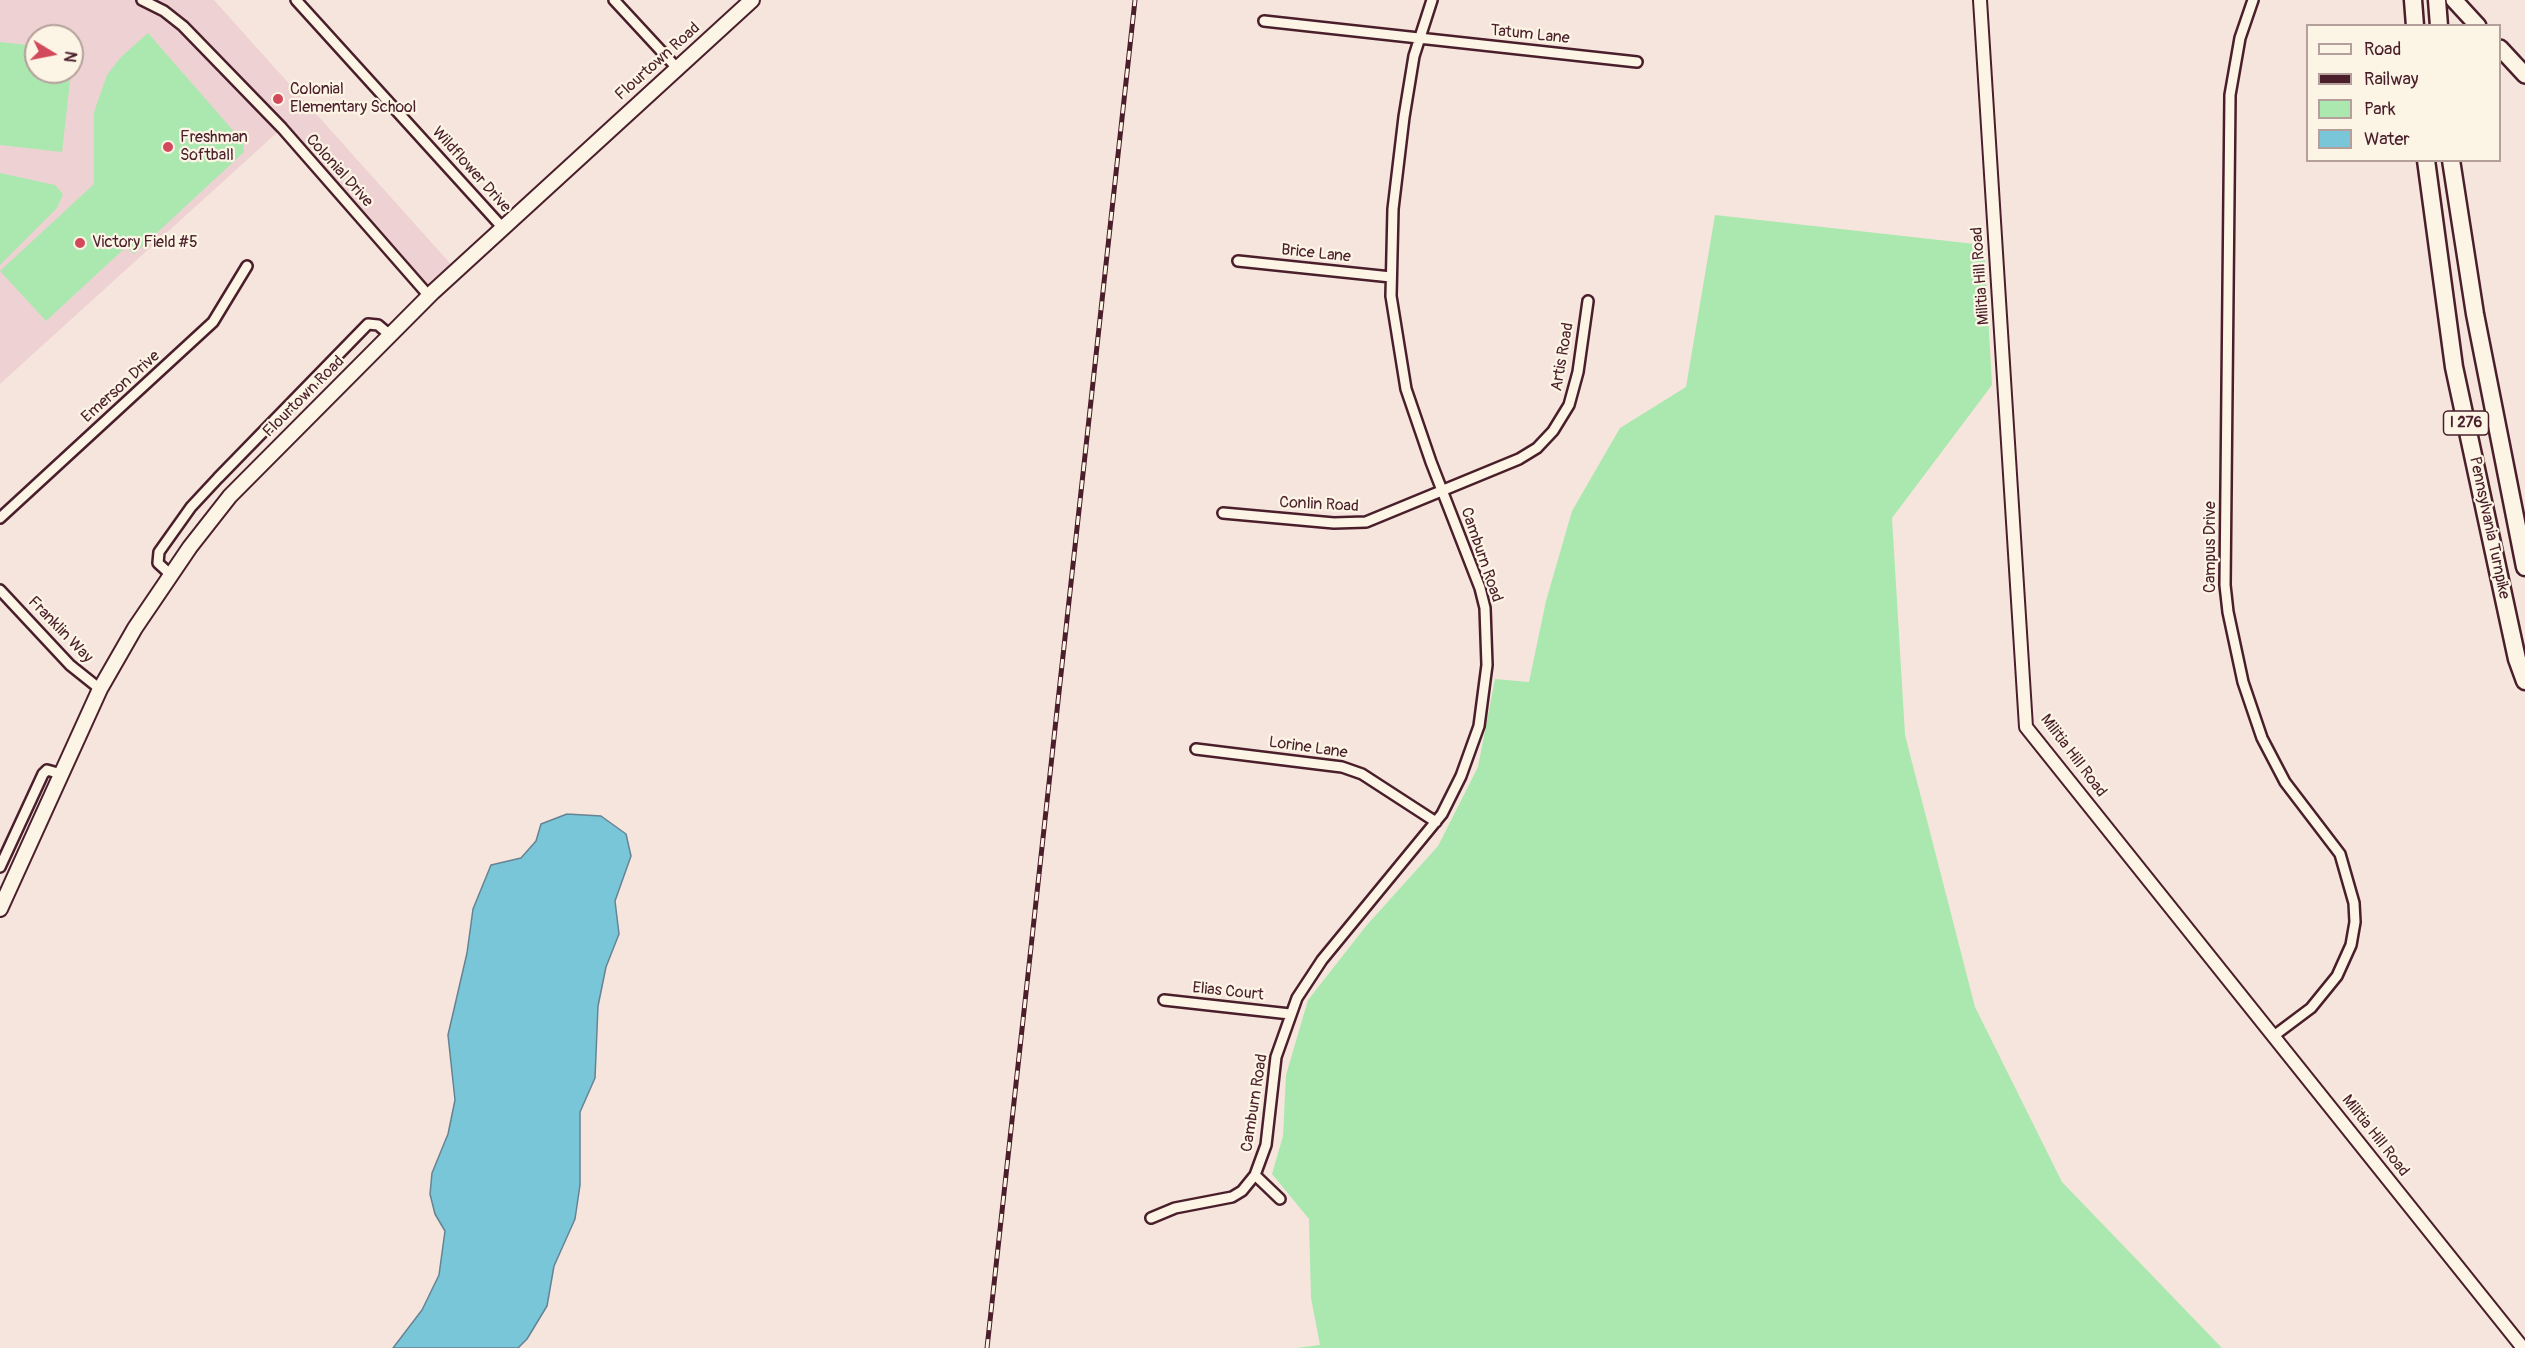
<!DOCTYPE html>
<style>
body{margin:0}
#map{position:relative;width:2525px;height:1348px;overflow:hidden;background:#f6e5dd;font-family:Pangolin,sans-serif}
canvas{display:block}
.legend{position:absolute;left:2306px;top:24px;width:195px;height:138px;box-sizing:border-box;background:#fcf5e5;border:2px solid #b59f9b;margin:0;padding:8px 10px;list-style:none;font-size:18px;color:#4a1f2b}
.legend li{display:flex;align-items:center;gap:12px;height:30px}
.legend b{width:30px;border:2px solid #b59f9b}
.north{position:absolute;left:24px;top:24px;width:60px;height:60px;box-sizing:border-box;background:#fcf5e5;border:2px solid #b59f9b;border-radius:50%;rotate:100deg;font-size:16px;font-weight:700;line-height:24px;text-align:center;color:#4a1f2b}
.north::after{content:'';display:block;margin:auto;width:21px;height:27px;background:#d1495b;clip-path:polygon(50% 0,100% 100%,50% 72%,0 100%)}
</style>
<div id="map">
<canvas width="2525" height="1348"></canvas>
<ul class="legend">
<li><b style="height:8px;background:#fcf5e5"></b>Road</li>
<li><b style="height:8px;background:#4a1f2b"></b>Railway</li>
<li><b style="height:16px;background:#aae8af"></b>Park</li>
<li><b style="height:16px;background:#79c6d8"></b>Water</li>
</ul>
<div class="north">N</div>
</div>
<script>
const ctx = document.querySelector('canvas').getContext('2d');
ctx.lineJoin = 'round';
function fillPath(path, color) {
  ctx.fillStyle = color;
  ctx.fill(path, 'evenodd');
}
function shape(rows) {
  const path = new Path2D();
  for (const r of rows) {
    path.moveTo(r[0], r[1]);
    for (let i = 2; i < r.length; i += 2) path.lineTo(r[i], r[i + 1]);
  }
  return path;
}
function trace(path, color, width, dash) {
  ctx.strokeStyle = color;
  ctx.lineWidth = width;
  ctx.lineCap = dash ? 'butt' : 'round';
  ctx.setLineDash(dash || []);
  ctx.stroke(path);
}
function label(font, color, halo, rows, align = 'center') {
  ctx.font = font + ' Pangolin,sans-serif';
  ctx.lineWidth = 4.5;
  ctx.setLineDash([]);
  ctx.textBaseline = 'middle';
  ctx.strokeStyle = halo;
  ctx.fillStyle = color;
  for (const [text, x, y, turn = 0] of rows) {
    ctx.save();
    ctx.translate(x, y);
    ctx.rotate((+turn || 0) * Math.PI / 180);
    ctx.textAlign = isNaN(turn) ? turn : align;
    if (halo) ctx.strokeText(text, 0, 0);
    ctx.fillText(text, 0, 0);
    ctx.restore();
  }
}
const built = shape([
 [0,0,214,0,457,271,429,296,281,129,0,384],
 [36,36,72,36,72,72,36,72]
]);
const green = shape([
 [148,33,243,142,244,152,134,254,126,247,46,321,0,271,94,184,94,112,107,75,121,57],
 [0,42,36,46,36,72,71,72,62,152,0,145],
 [0,173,55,185,63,194,57,208,0,265],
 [1715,215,1984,245,1992,385,1892,518,1905,735,1975,1007,2062,1182,2222,1348,1296,1348,1320,1345,1311,1298,1309,1219,1272,1174,1283,1136,1286,1075,1308,1000,1366,926,1438,846,1478,767,1495,679,1529,682,1546,601,1572,511,1620,428,1686,387]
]);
const water = shape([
 [567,814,601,816,626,834,631,856,615,901,619,934,606,967,598,1006,595,1078,580,1112,580,1185,575,1219,554,1266,547,1306,527,1339,518,1348,393,1348,422,1310,439,1275,445,1231,435,1214,430,1194,432,1173,448,1134,455,1100,448,1035,467,953,473,909,491,865,521,858,536,841,541,824,567,814]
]);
const minor = shape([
 [142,0,164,11,183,26,282,128,429,296],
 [296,0,502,227],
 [614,0,676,67],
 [2253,0,2240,38,2230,95,2225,585,2228,612,2243,682,2262,738,2285,782,2340,854,2354,903,2355,922,2351,945,2337,976,2311,1008,2275,1035],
 [1264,21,1637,62],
 [1238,261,1391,277],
 [1223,513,1334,523,1366,522,1519,459,1537,448,1553,431,1569,405,1578,372,1588,301],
 [0,518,213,322,247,266],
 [171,575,158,563,159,552,191,507,218,478,368,324,378,325,390,335],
 [0,590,70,665,100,689],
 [1196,749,1342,767,1362,774,1436,822],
 [0,867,43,774,47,770,61,774],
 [1164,1000,1290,1014],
 [1255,1175,1280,1199],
 [1151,1218,1175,1208,1232,1197,1242,1191,1255,1175,1266,1145,1276,1057,1297,998,1322,960,1442,814,1461,776,1479,726,1487,665,1485,608,1480,588,1431,462,1406,389,1391,296,1393,209,1404,117,1414,56,1432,0]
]);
const tertiary = shape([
 [1980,0,2026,727,2523,1348]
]);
const secondary = shape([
 [0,909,100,689,135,628,190,547,230,496,433,292,752,0]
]);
const primary = shape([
 [2454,0,2478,26],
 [2500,48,2525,75]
]);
const motorway = shape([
 [2413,0,2415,26],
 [2437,0,2439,26],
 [2426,160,2454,367,2517,659,2525,681],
 [2451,160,2475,314,2525,567]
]);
const rail = shape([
 [987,1348,1135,0]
]);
const markers = [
 [278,99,6,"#d1495b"],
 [168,147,6,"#d1495b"],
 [80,243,6,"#d1495b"]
];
const shields = [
 [2466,423,45]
];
const shieldNames = [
 ["I 276",2466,423]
];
const streetNames = [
 ["Tatum Lane",1530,35,6],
 ["Flourtown Road",658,62,-42],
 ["Wildflower Drive",471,170,48],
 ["Colonial Drive",339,171,48],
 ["Brice Lane",1316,254,6],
 ["Militia Hill Road",1981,276,-94],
 ["Artis Road",1563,357,-80],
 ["Emerson Drive",121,387,-42],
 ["Flourtown Road",304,397,-45],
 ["Conlin Road",1319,505,3],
 ["Pennsylvania Turnpike",2489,528,78],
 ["Campus Drive",2211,547,-90],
 ["Camburn Road",1481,555,71],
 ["Franklin Way",60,630,46],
 ["Lorine Lane",1308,748,8],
 ["Militia Hill Road",2073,756,53],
 ["Elias Court",1228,992,6],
 ["Camburn Road",1255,1103,-81],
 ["Militia Hill Road",2375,1136,52]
];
const poiNames = [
 ["Colonial",290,90],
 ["Elementary School",290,108],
 ["Freshman",180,138],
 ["Softball",180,156],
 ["Victory Field #5",92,243]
];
fillPath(built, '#eed2d3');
fillPath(green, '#aae8af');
fillPath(water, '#79c6d8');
trace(water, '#668393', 1.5);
trace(minor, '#4a1f2b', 14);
trace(tertiary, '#4a1f2b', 16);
trace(secondary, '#4a1f2b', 18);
trace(primary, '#4a1f2b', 20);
trace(motorway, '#4a1f2b', 21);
trace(minor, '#fcf5e5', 9);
trace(tertiary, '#fcf5e5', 12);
trace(secondary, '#fcf5e5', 14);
trace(primary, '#fcf5e5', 15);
trace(motorway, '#fcf5e5', 16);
trace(rail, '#4a1f2b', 5);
trace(rail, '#fcf5e5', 3, [9]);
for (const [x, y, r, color] of markers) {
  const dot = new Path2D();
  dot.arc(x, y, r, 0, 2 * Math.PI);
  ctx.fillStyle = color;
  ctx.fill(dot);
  trace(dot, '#fcf5e5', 2);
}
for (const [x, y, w] of shields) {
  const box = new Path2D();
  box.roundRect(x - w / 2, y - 12, w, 24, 4.5);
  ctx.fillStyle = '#fcf5e5';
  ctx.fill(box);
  trace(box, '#4a1f2b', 1.5);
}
label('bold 15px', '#4a1f2b', null, shieldNames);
label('16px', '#4a1f2b', '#fcf5e5', streetNames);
label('16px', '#4a1f2b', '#fcf5e5', poiNames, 'left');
</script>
